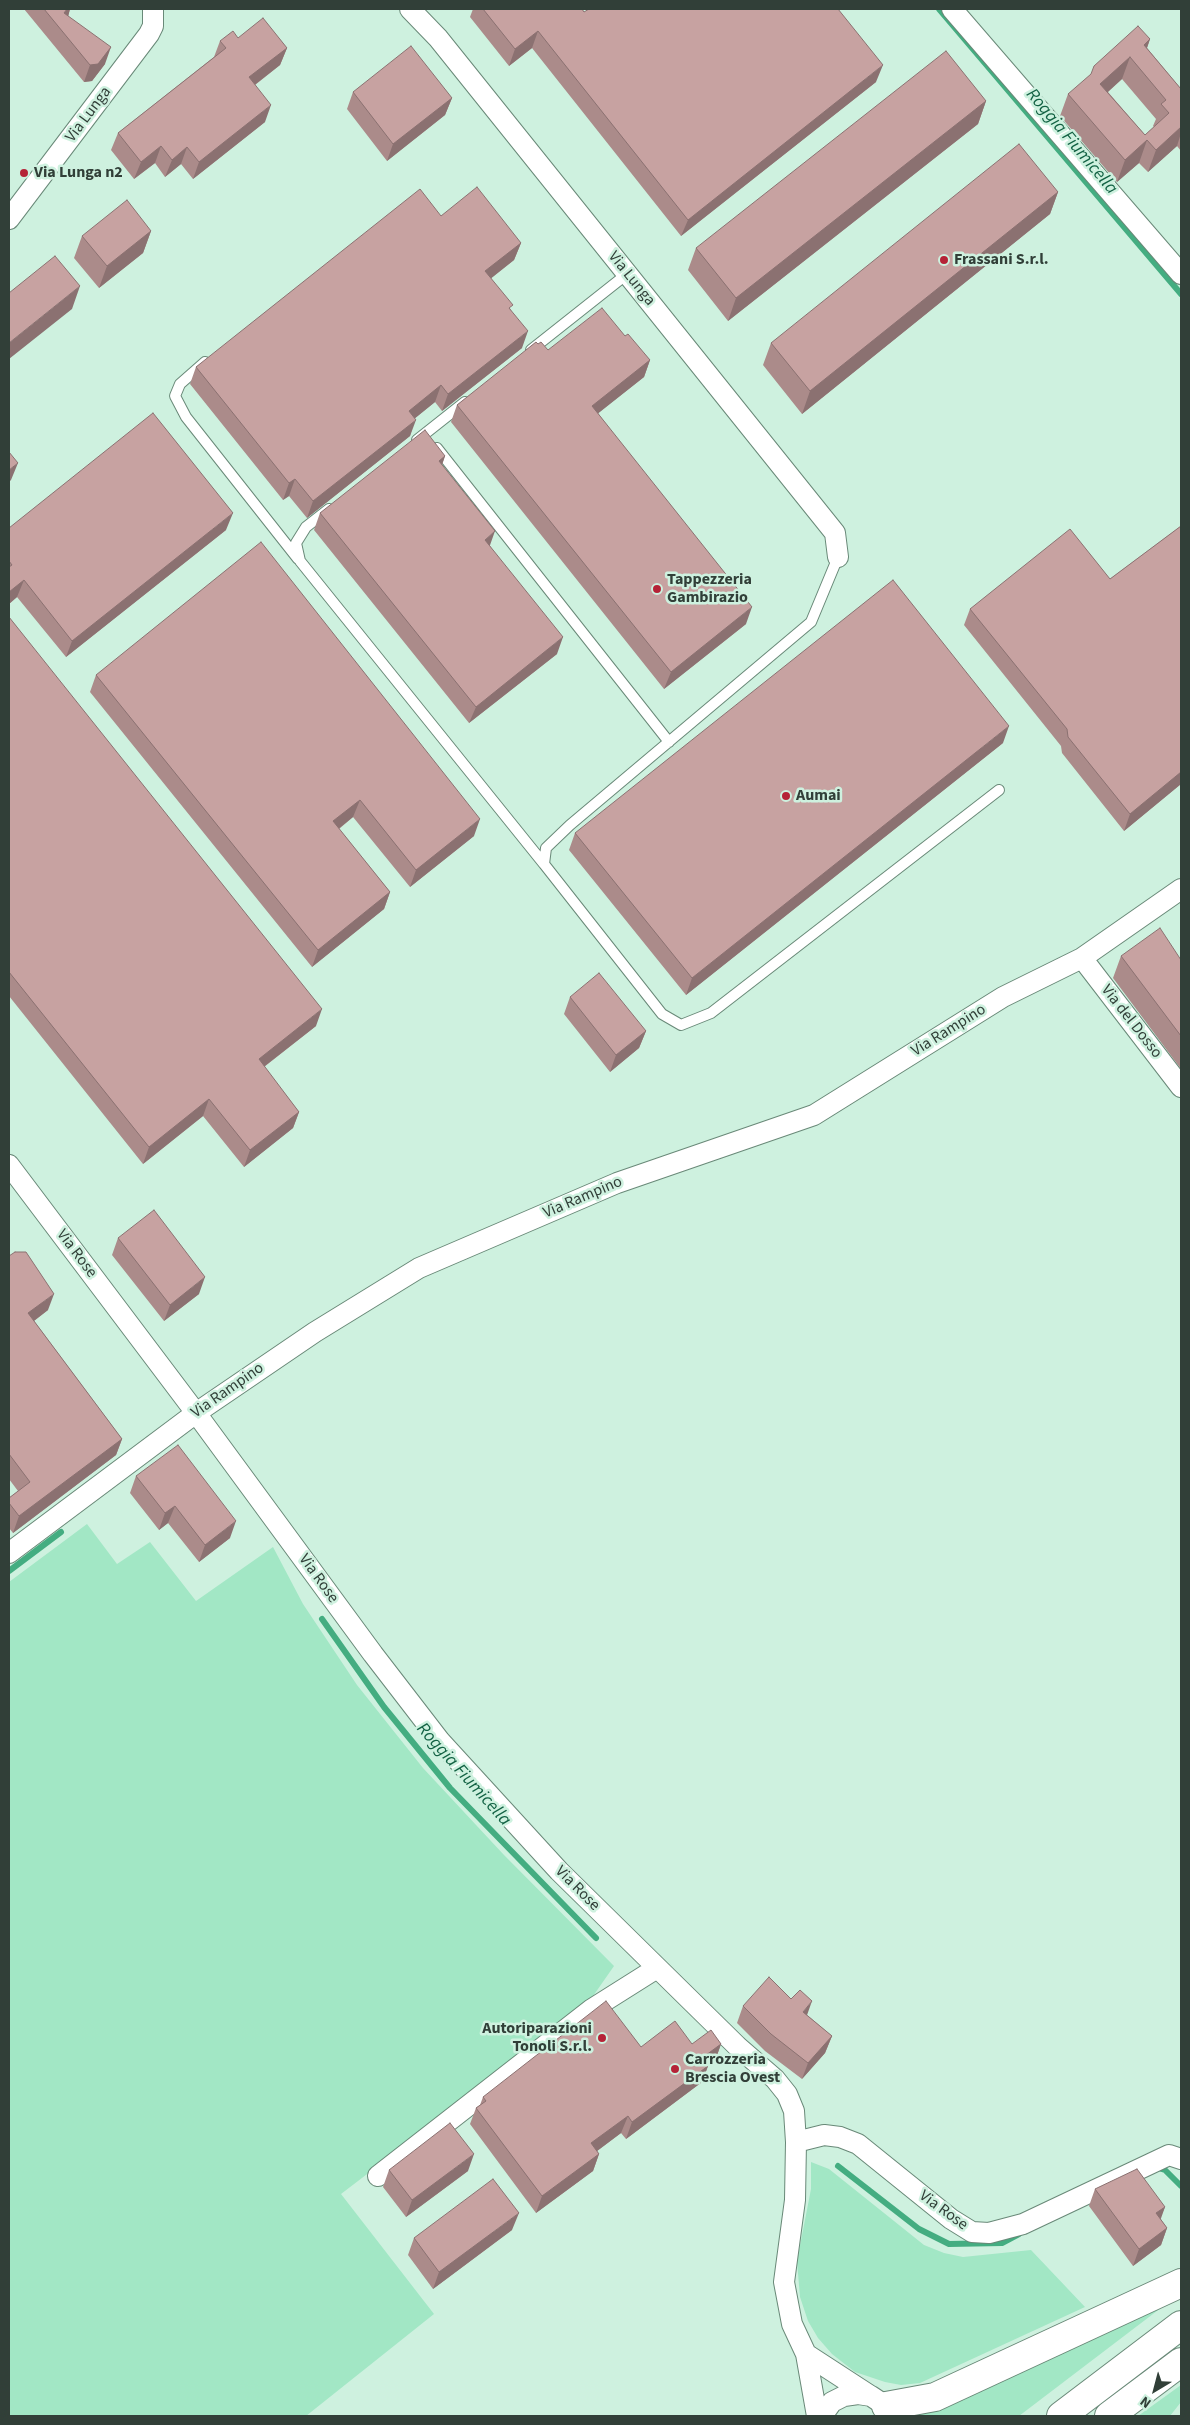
<!DOCTYPE html>
<style>
body{margin:0}
#map{position:relative;width:1190px;height:2425px;overflow:hidden;background:#cef1df;font-family:"Source Sans 3",sans-serif}
canvas{display:block}
.frame{position:absolute;inset:0;border:10px solid #313f38;pointer-events:none}
.north{position:absolute;left:1130px;top:2365px;width:50px;height:50px;-webkit-text-stroke:4px #cef1df;paint-order:stroke;rotate:217deg;font-size:14px;font-weight:700;line-height:20px;text-align:center;color:#313f38}
.north::after{content:'';display:block;margin:auto;width:18px;height:22px;background:#313f38;clip-path:polygon(50% 0,100% 100%,50% 72%,0 100%)}
</style>
<div id="map">
<canvas width="1190" height="2425"></canvas>
<div class="frame"></div>
<div class="north">N</div>
</div>
<script>
const ctx = document.querySelector('canvas').getContext('2d');
ctx.lineJoin = 'round';
function fillPath(path, color) {
  ctx.fillStyle = color;
  ctx.fill(path, 'evenodd');
}
function shape(rows) {
  const path = new Path2D();
  for (const r of rows) {
    path.moveTo(r[0], r[1]);
    for (let i = 2; i < r.length; i += 2) path.lineTo(r[i], r[i + 1]);
  }
  return path;
}
function trace(path, color, width, dash) {
  ctx.strokeStyle = color;
  ctx.lineWidth = width;
  ctx.lineCap = dash ? 'butt' : 'round';
  ctx.setLineDash(dash || []);
  ctx.stroke(path);
}
function label(font, color, halo, rows, align = 'center') {
  ctx.font = font + ' "Source Sans 3",sans-serif';
  ctx.lineWidth = 5;
  ctx.setLineDash([]);
  ctx.textBaseline = 'middle';
  ctx.strokeStyle = halo;
  ctx.fillStyle = color;
  for (const [text, x, y, turn = 0] of rows) {
    ctx.save();
    ctx.translate(x, y);
    ctx.rotate((+turn || 0) * Math.PI / 180);
    ctx.textAlign = isNaN(turn) ? turn : align;
    if (halo) ctx.strokeText(text, 0, 0);
    ctx.fillText(text, 0, 0);
    ctx.restore();
  }
}
const green = shape([
 [87,1524,117,1564,150,1542,196,1601,273,1547,303,1604,357,1685,423,1768,504,1855,614,1966,591,1999,549,2035,341,2194,434,2314,306,2416,9,2416,9,1582],
 [811,2162,829,2169,924,2245,944,2253,963,2257,1031,2250,1085,2307,920,2383,901,2385,885,2382,855,2372,832,2354,818,2338,808,2321,800,2297,797,2261,811,2189],
 [1174,2298,1019,2416,910,2416,907,2410],
 [1181,2385,1181,2402,1170,2416,1138,2416]
]);
const stream = shape([
 [939,9,1181,294],
 [9,1571,61,1532],
 [322,1619,384,1707,450,1788,596,1938],
 [838,2166,919,2229,949,2244,1002,2243,1019,2234],
 [1155,2167,1165,2170,1181,2186]
]);
const lane = shape([
 [531,350,627,274],
 [205,362,180,384,175,396,186,417,298,559],
 [417,440,465,402],
 [437,448,669,742],
 [329,509,306,527,296,543,300,561,544,864],
 [838,557,811,622,570,825,546,848,544,864,662,1014,681,1025,711,1013,999,790]
]);
const street = shape([
 [410,9,438,38,835,533,838,557],
 [952,9,1181,274],
 [9,219,149,34,153,26,153,9],
 [1082,958,1181,1087],
 [9,1165,196,1413,373,1654,440,1741,559,1871,737,2046,775,2079,787,2094,794,2111,796,2142,795,2200,784,2282,792,2324,806,2354,817,2416],
 [9,1553,196,1413,315,1332,419,1268,617,1183,814,1115,1003,997,1082,958,1181,889],
 [796,2142,824,2135,840,2137,858,2144,951,2219,972,2232,989,2233,1023,2224,1169,2155,1181,2159],
 [378,2176,592,2009,657,1968],
 [806,2354,869,2395],
 [822,2416,832,2402,844,2396,858,2394,871,2396,886,2406,892,2416]
]);
const highway = shape([
 [886,2406,935,2397,1181,2283],
 [1061,2416,1181,2325],
 [1109,2416,1181,2362]
]);
const wall = shape([
 [24,9,70,9,68,16,105,64,92,81,84,82],
 [473,9,582,9,584,12,876,82,681,236,532,48,509,66,470,17],
 [238,38,287,48,280,65,255,85,265,122,193,179,181,164,165,177,155,163,134,179,111,150,118,133,214,57,220,41],
 [1150,39,1147,48,1181,89,1181,151,1177,146,1148,172,1139,163,1117,182,1060,116,1068,94],
 [1122,79,1156,119,1153,126,1154,127,1145,135,1108,92],
 [353,92,452,98,445,115,387,161,347,109],
 [986,101,978,124,728,321,688,270,696,248],
 [1058,192,1050,214,802,414,763,365,771,343],
 [441,216,521,243,514,260,491,278,511,310,522,348,442,411,435,402,415,418,410,436,307,518,289,496,283,500,190,384,196,367],
 [151,231,143,253,99,288,74,258,82,236],
 [625,336,650,360,644,377,598,413,746,624,664,689,451,422,457,405,538,344,548,350],
 [445,456,442,465,490,546,557,654,469,723,314,530,320,513],
 [1181,526,1181,784,1124,831,1062,753,1061,746,964,625,970,609,1110,579],
 [9,528,226,530,66,657,17,597,9,604],
 [9,617,316,1026,264,1067,299,1112,293,1128,244,1167,203,1116,143,1164,9,996],
 [96,675,474,836,410,887,353,817,339,829,390,892,384,909,312,967,90,692],
 [1003,743,686,995,569,850,575,833],
 [1121,956,1181,960,1181,1069,1113,978],
 [570,997,646,1031,639,1048,610,1072,564,1014],
 [118,1238,199,1294,164,1321,112,1255],
 [9,1256,48,1310,34,1321,122,1439,116,1455,13,1533,9,1528,9,1498,18,1491,9,1479],
 [136,1476,230,1538,199,1562,168,1523,159,1530,130,1493],
 [743,2006,807,2015,832,2036,825,2053,802,2079,765,2051,737,2023],
 [692,2044,721,2044,715,2061,708,2066,702,2082,626,2139,621,2133,597,2151,599,2154,593,2171,536,2213,470,2124,476,2108,480,2105,483,2097,641,2047],
 [389,2170,468,2171,406,2217,383,2187],
 [1095,2189,1165,2207,1160,2218,1167,2228,1161,2245,1133,2266,1089,2206],
 [512,2230,433,2289,408,2255,414,2238]
]);
const shadedWall = shape([
 [67,9,70,9,68,17,64,13],
 [538,31,532,48,509,66,515,49],
 [1150,39,1142,62,1144,45],
 [111,47,105,64,92,81,84,82,90,65],
 [287,48,280,65,243,94,249,77],
 [1130,57,1122,79,1092,106,1100,84],
 [883,65,876,82,681,236,688,220],
 [452,98,445,115,387,161,393,144],
 [986,101,978,124,728,321,736,298],
 [271,105,265,122,193,179,199,162],
 [1181,127,1181,133,1177,146,1148,172,1156,150],
 [1147,140,1139,163,1117,182,1125,160],
 [161,146,155,163,134,179,141,162],
 [187,147,181,164,165,177,172,160],
 [1058,192,1050,214,802,414,810,391],
 [151,231,143,253,99,288,107,266],
 [521,243,514,260,479,288,485,271],
 [80,286,72,309,9,359,9,343],
 [528,331,522,348,442,411,448,394],
 [650,360,644,377,586,423,592,406],
 [441,385,435,402,403,428,409,411],
 [416,420,410,436,307,518,313,501],
 [445,456,439,473,439,461],
 [18,463,11,480,9,482,9,470],
 [295,479,289,496,283,500,289,483],
 [233,513,226,530,66,657,72,641],
 [495,531,489,548,485,540],
 [24,580,17,597,9,604,9,592],
 [752,607,746,624,664,689,671,672],
 [563,637,557,654,469,723,476,707],
 [1009,726,1003,743,686,995,692,978],
 [1181,772,1181,784,1124,831,1130,814],
 [360,800,353,817,327,838,333,821],
 [480,819,474,836,410,887,416,870],
 [390,892,384,909,312,967,318,950],
 [322,1009,316,1026,252,1076,259,1059],
 [646,1031,639,1048,610,1072,616,1055],
 [209,1099,203,1116,143,1164,149,1147],
 [299,1112,293,1128,244,1167,250,1150],
 [205,1277,199,1294,164,1321,170,1305],
 [54,1294,48,1310,22,1330,28,1313],
 [122,1439,116,1455,13,1533,19,1516],
 [175,1506,168,1523,159,1530,165,1513],
 [236,1521,230,1538,199,1562,205,1545],
 [812,2001,806,2018,803,2012],
 [832,2036,825,2053,802,2079,808,2063],
 [721,2044,715,2061,708,2066,702,2082,626,2139,632,2122,702,2058],
 [628,2116,621,2133,585,2160,591,2143],
 [474,2154,468,2171,406,2217,412,2200],
 [599,2154,593,2171,536,2213,542,2196],
 [1165,2207,1159,2224,1156,2213],
 [519,2213,512,2230,433,2289,439,2272],
 [1167,2228,1161,2245,1133,2266,1139,2249]
]);
const building = shape([
 [44,9,67,9,64,13,111,47,98,64,90,65,44,9],
 [483,9,582,9,584,12,589,9,838,9,883,65,688,220,538,31,515,49,483,9],
 [263,18,287,48,249,77,271,105,199,162,187,147,172,160,161,146,141,162,118,133,226,48,220,41,233,31,238,38,263,18],
 [1138,26,1150,39,1144,45,1181,89,1181,127,1156,150,1147,140,1125,160,1068,94,1091,74,1094,66,1138,26],
 [1130,57,1166,100,1161,104,1169,113,1145,135,1100,84,1130,57],
 [411,46,452,98,393,144,353,92,411,46],
 [946,51,986,101,736,298,696,248,946,51],
 [1019,144,1058,192,810,391,771,343,1019,144],
 [477,187,521,243,485,271,513,305,509,308,528,331,448,394,441,385,409,411,416,420,313,501,295,479,289,483,196,367,420,189,441,216,477,187],
 [127,200,151,231,107,266,82,236,127,200],
 [55,256,80,286,9,343,9,293,55,256],
 [602,308,625,336,628,334,650,360,592,406,752,607,671,672,457,405,536,342,538,344,541,342,548,350,602,308],
 [153,413,233,513,72,641,24,580,9,592,9,567,12,565,9,561,9,528,153,413],
 [425,430,445,456,439,461,495,531,485,540,563,637,476,707,320,513,425,430],
 [9,452,18,463,9,470,9,452],
 [1181,526,1181,772,1130,814,1068,737,1067,729,970,609,1070,529,1110,579,1181,526],
 [261,542,480,819,416,870,360,800,333,821,390,892,318,950,96,675,261,542],
 [893,580,1009,726,692,978,575,833,893,580],
 [9,617,322,1009,259,1059,299,1112,250,1150,209,1099,149,1147,9,972,9,617],
 [1160,928,1181,960,1181,1036,1121,956,1160,928],
 [599,973,646,1031,616,1055,570,997,599,973],
 [154,1210,205,1277,170,1305,118,1238,154,1210],
 [15,1252,26,1252,54,1294,28,1313,122,1439,19,1516,9,1503,9,1498,30,1482,9,1454,9,1256,15,1252],
 [178,1445,236,1521,205,1545,175,1506,165,1513,136,1476,178,1445],
 [769,1977,791,1999,800,1990,812,2001,803,2012,832,2036,808,2063,771,2034,743,2006,769,1977],
 [606,2001,641,2047,675,2021,692,2044,711,2030,721,2044,702,2058,708,2066,632,2122,628,2116,591,2143,599,2154,542,2196,476,2108,486,2101,483,2097,606,2001],
 [450,2123,474,2154,412,2200,389,2170,450,2123],
 [1137,2169,1165,2207,1156,2213,1167,2228,1139,2249,1095,2189,1137,2169],
 [493,2179,519,2213,439,2272,414,2238,493,2179]
]);
const markers = [
 [24,173,5,"#b52337"],
 [944,260,5,"#b52337"],
 [657,589,5,"#b52337"],
 [786,796,5,"#b52337"],
 [602,2038,5,"#b52337"],
 [675,2069,5,"#b52337"]
];
const streetNames = [
 ["Via Lunga",89,115,-53],
 ["Via Lunga",631,279,51],
 ["Via del Dosso",1131,1022,52],
 ["Via Rampino",949,1031,-32],
 ["Via Rampino",583,1198,-23],
 ["Via Rose",76,1254,53],
 ["Via Rampino",228,1391,-35],
 ["Via Rose",318,1579,54],
 ["Via Rose",577,1889,45],
 ["Via Rose",943,2211,36]
];
const poiNames = [
 ["Via Lunga n2",34,173],
 ["Frassani S.r.l.",954,260],
 ["Tappezzeria",667,580],
 ["Gambirazio",667,598],
 ["Aumai",796,796],
 ["Autoriparazioni",592,2029,"right"],
 ["Tonoli S.r.l.",592,2047,"right"],
 ["Carrozzeria",685,2060],
 ["Brescia Ovest",685,2078]
];
const waterNames = [
 ["Roggia Fiumicella",1071,142,50],
 ["Roggia Fiumicella",463,1775,48]
];
fillPath(green, '#a2e7c5');
trace(stream, '#44ad81', 6);
trace(lane, '#698978', 12);
trace(street, '#698978', 22);
trace(highway, '#698978', 30);
trace(lane, '#fff', 10);
trace(street, '#fff', 20);
trace(highway, '#fff', 28);
fillPath(wall, '#ab8b8a');
fillPath(shadedWall, '#8b7171');
fillPath(building, '#c7a2a1');
trace(building, '#8b7171', 1);
for (const [x, y, r, color] of markers) {
  const dot = new Path2D();
  dot.arc(x, y, r, 0, 2 * Math.PI);
  ctx.fillStyle = color;
  ctx.fill(dot);
  trace(dot, '#cef1df', 2);
}
label('16px', '#313f38', '#cef1df', streetNames);
label('bold 16px', '#313f38', '#cef1df', poiNames, 'left');
label('italic 18px', '#136244', '#cef1df', waterNames);
</script>
